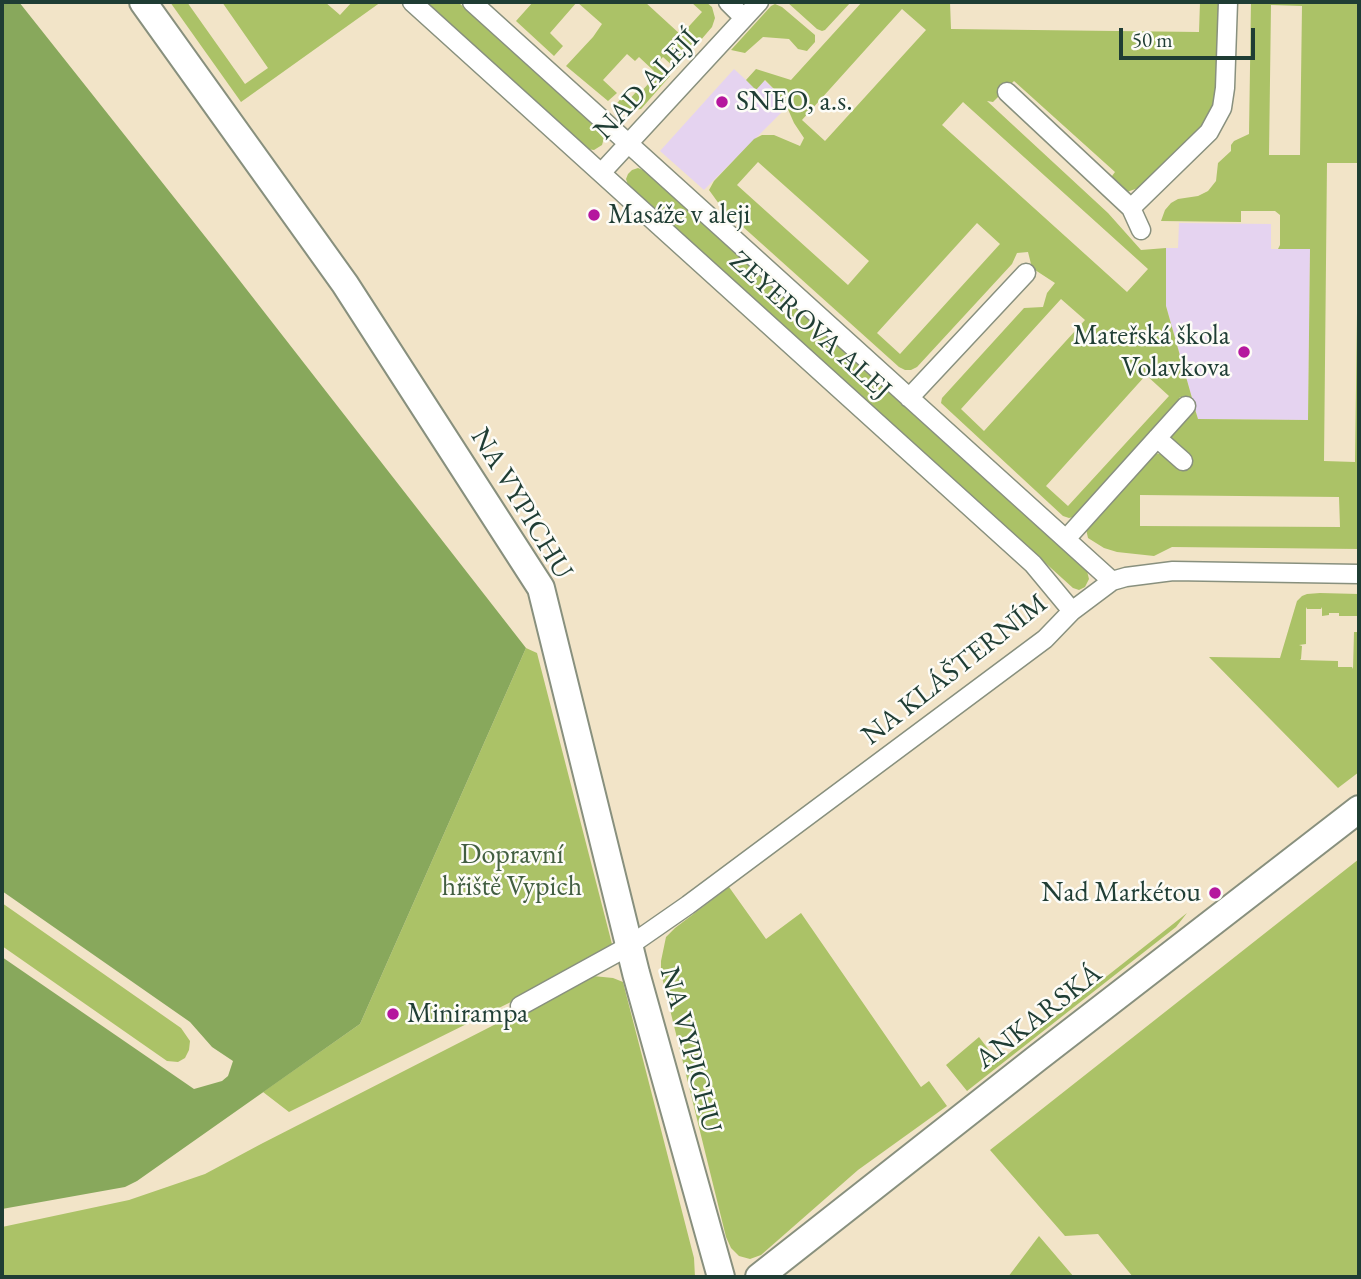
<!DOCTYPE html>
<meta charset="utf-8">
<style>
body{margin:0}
#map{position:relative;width:1361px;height:1279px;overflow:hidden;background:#f2e4c8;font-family:"EB Garamond",serif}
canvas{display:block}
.frame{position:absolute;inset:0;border:4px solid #1f3d34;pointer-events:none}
.scale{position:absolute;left:1119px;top:28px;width:136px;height:32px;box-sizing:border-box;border:4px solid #1f3d34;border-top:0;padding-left:9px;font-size:21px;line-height:24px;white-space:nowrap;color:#1f3d34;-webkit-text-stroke:5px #fdfcf7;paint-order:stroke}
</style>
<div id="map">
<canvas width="1361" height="1279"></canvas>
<div class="frame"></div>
<div class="scale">50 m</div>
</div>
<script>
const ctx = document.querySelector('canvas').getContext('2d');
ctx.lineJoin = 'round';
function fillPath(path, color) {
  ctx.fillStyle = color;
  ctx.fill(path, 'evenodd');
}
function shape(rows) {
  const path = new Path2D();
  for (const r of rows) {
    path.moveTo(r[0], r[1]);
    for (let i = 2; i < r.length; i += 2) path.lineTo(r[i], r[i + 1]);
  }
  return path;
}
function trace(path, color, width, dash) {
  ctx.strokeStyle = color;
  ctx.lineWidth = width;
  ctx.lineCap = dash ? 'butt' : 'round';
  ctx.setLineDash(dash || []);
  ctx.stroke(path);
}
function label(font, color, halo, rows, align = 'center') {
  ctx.font = font + ' "EB Garamond",serif';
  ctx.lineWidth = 5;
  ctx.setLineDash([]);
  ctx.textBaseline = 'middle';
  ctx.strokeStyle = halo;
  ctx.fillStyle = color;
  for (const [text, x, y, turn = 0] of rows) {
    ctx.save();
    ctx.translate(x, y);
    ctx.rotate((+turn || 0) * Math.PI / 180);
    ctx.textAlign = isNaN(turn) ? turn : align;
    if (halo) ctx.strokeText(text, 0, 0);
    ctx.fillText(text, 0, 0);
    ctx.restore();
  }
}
const built = shape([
 [734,69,756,89,764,80,777,92,787,107,704,190,660,151],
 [1179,223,1271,224,1271,249,1310,249,1308,420,1198,419,1166,306,1166,248,1178,248]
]);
const green = shape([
 [170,2,187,2,245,84,268,68,222,2,325,2,340,15,352,2,381,2,241,102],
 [424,2,458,2,602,132,604,138,602,145,594,150,587,149],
 [533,2,645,2,681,35,702,12,691,2,706,2,712,7,715,18,712,27,676,69,663,57,657,63,670,76,641,109,624,111,618,110,615,106,622,97,627,102,636,92,639,94,650,82,647,80,654,71,639,57,635,61,627,54,603,80,617,93,608,101,566,66,593,37,602,24,577,2,550,33,563,46,554,56,516,21],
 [787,2,851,2,825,30,822,31,817,29],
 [862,2,950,2,951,29,1199,32,1200,2,1219,2,1218,88,1215,103,1208,118,1200,129,1141,187,1127,192,1116,189,1110,183,1112,176,1115,172,1014,81,993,102,987,101,1108,213,1141,250,1166,248,1166,306,1192,398,1180,397,1178,401,1073,517,1069,518,1063,516,941,403,942,398,1024,308,1043,307,1047,293,1055,283,1032,268,1028,252,1017,253,1012,264,917,367,911,370,905,370,899,367,722,208,709,190,714,181,754,139,762,135,774,135,800,146,804,138,794,123,787,107,777,92,765,80,756,90,746,80,756,69,791,80],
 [902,9,926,30,825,141,802,120],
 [963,102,1148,269,1127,292,942,125],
 [758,162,869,261,848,285,737,185],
 [977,223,1000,244,900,354,877,333],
 [1061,299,1085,320,984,431,961,409],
 [1146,375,1169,396,1068,506,1046,486],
 [1251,2,1359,2,1359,549,1172,547,1154,556,1117,552,1104,548,1088,538,1086,529,1154,453,1161,454,1181,466,1170,437,1170,433,1194,406,1198,419,1308,420,1310,249,1278,249,1280,245,1280,215,1275,211,1241,211,1241,222,1161,221,1165,210,1171,203,1178,199,1198,196,1208,191,1216,181,1218,163,1231,151,1231,145,1234,141,1249,134],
 [1271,5,1302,6,1300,155,1269,155],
 [1327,163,1359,163,1355,462,1324,461],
 [1140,495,1339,497,1340,527,1140,526],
 [775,4,782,7,815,35,815,42,807,51,798,49,789,39,763,37,745,53,731,50,771,6],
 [638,168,645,171,1087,571,1089,579,1085,587,1079,590,1073,588,628,185,626,179,628,174,632,170],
 [1320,593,1359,594,1359,616,1339,616,1339,613,1329,613,1329,615,1322,616,1322,607,1321,609,1307,609,1306,607,1306,644,1299,645,1302,646,1301,659,1300,660,1338,661,1338,669,1338,667,1352,667,1353,669,1354,632,1359,632,1359,772,1338,788,1209,657,1280,658,1297,601,1302,596,1307,594],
 [526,648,537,653,613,948,519,998,289,1112,263,1092,360,1024],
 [1359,859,1359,1277,1133,1277,1098,1234,1065,1236,990,1150],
 [729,887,766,939,801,913,921,1087,929,1081,947,1106,858,1170,761,1255,750,1259,739,1256,731,1248,726,1237,661,973,661,961,666,937,675,928],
 [2,903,181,1028,190,1041,189,1050,185,1058,178,1062,167,1061,2,946],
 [1187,913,1176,927,967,1091,946,1065,979,1037,998,1062],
 [593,976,613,978,623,982,694,1258,695,1277,2,1277,2,1227,129,1200,205,1174,261,1144,584,979],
 [1039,1236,1074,1277,1008,1277]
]);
const forest = shape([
 [2,2,19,2,219,254,526,648,360,1024,137,1181,125,1187,2,1209,2,957,194,1089,222,1081,228,1076,233,1061,212,1047,190,1022,2,891]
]);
const street = shape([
 [412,2,1033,564,1072,611],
 [472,2,1112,581],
 [728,2,744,18],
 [1007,92,1131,208,1209,132,1222,108,1225,88,1228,2],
 [602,172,759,2],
 [1131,208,1141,230],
 [909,398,1026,273],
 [1157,438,1183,461],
 [1066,539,1186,406],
 [520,1006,629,946,688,905,1045,639,1072,611,1112,581,1126,577,1173,571,1359,574]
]);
const secondary = shape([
 [143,2,345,284,541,588,636,973,721,1277],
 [759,1277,1036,1059,1359,809]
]);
const markers = [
 [722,102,7,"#b5179e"],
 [594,215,7,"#b5179e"],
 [1244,352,7,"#b5179e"],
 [1215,893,7,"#b5179e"],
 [393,1014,7,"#b5179e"]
];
const streetNames = [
 ["NAD ALEJÍ",647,85,-47],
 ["ZEYEROVA ALEJ",810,326,42],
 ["NA VYPICHU",521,504,59],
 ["NA KLÁŠTERNÍM",955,670,-38],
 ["ANKARSKÁ",1039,1017,-38],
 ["NA VYPICHU",690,1050,75]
];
const poiNames = [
 ["SNEO, a.s.",736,102],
 ["Masáže v aleji",608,215],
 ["Mateřská škola",1230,336,"right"],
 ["Volavkova",1230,368,"right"],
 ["Nad Markétou",1201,893,"right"],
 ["Minirampa",407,1014]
];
const parkNames = [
 ["Dopravní",512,855],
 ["hřiště Vypich",512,887]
];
fillPath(built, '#e5d3f0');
fillPath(green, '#abc267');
fillPath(forest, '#88a85c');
trace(street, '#88907e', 21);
trace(secondary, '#88907e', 30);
trace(street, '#fff', 18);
trace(secondary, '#fff', 26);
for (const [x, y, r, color] of markers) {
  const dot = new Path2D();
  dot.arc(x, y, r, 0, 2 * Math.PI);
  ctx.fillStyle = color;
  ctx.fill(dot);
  trace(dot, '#fdfcf7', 2.5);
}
label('28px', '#1f3d34', '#fdfcf7', streetNames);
label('28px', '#1f3d34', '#fdfcf7', poiNames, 'left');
label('28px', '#425e41', '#fdfcf7', parkNames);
</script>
